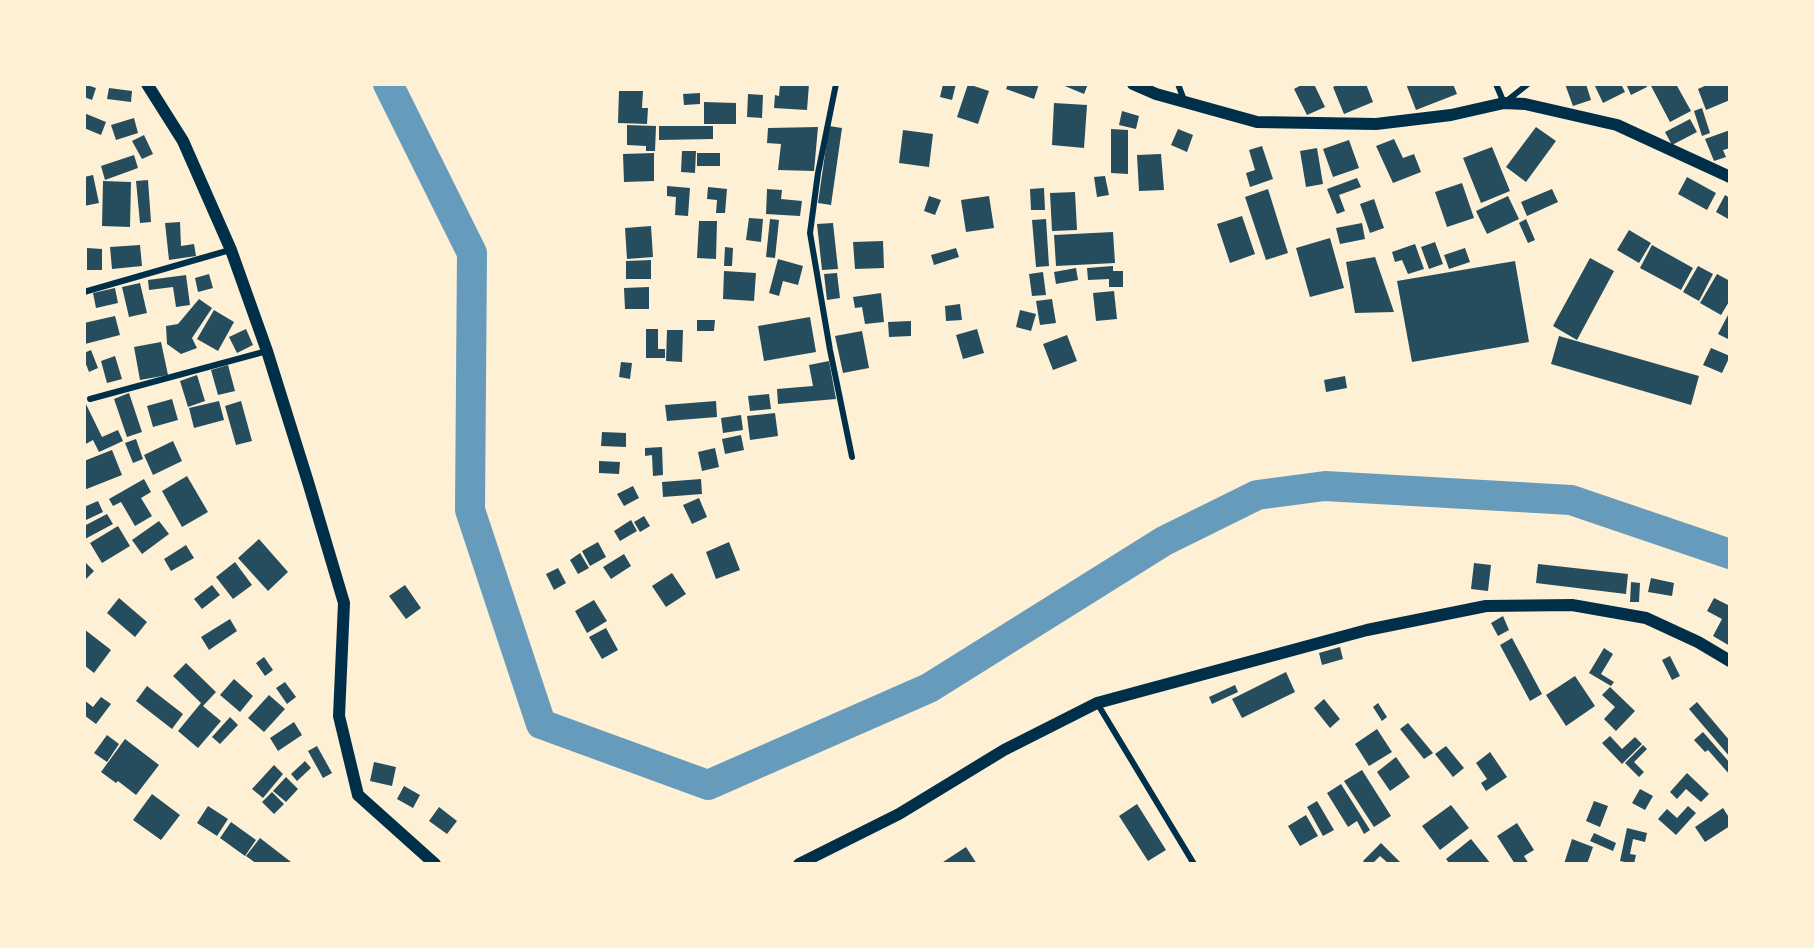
<!DOCTYPE html>
<style>
body{margin:0}
#map{position:relative;width:1814px;height:948px;overflow:hidden;background:#fdf0d5;font-family:"Titillium Web",sans-serif}
canvas{display:block}
.frame{position:absolute;inset:0;border:86px solid #fdf0d5;pointer-events:none}
</style>
<div id="map">
<canvas width="1814" height="948"></canvas>
<div class="frame"></div>
</div>
<script>
const ctx = document.querySelector('canvas').getContext('2d');
ctx.lineJoin = 'round';
function shape(rows) {
  const path = new Path2D();
  for (const r of rows) {
    path.moveTo(r[0], r[1]);
    for (let i = 2; i < r.length; i += 2) path.lineTo(r[i], r[i + 1]);
  }
  return path;
}
function trace(path, color, width, dash) {
  ctx.strokeStyle = color;
  ctx.lineWidth = width;
  ctx.lineCap = dash ? 'butt' : 'round';
  ctx.setLineDash(dash || []);
  ctx.stroke(path);
}
function fillPath(path, color) {
  ctx.fillStyle = color;
  ctx.fill(path, 'evenodd');
}
const river = shape([
 [388,84,472,253,470,510,541,724,708,785,929,688,1164,541,1257,495,1325,486,1571,500,1730,554]
]);
const building = shape([
 [84,84,96,88,92,100,84,97],
 [780,84,809,84,807,110,774,108,775,95,779,96],
 [943,84,956,84,952,100,940,97],
 [968,84,989,91,978,124,957,117],
 [1008,84,1039,84,1034,99,1006,89],
 [1060,84,1088,84,1084,94],
 [1303,84,1314,84,1325,107,1307,115,1294,89],
 [1339,84,1366,84,1373,102,1344,114,1333,87],
 [1406,84,1453,84,1457,94,1416,110],
 [1565,84,1586,84,1591,100,1573,106],
 [1594,84,1621,84,1625,92,1603,103],
 [1626,84,1646,84,1647,87,1631,95],
 [1650,84,1676,84,1691,111,1670,122],
 [1709,84,1730,84,1730,100,1706,110,1698,89],
 [109,88,132,91,131,102,107,99],
 [619,91,643,91,642,108,648,108,647,124,618,123],
 [700,93,700,104,684,105,683,94],
 [748,94,763,95,762,118,747,117],
 [704,102,736,103,736,124,704,124],
 [1054,103,1087,105,1084,148,1052,145],
 [1702,108,1710,133,1702,136,1694,111],
 [1122,111,1139,116,1136,129,1119,125],
 [84,113,106,122,101,135,84,128],
 [134,118,138,133,116,140,111,125],
 [1690,119,1697,132,1672,145,1665,132],
 [627,125,656,126,655,151,646,151,646,146,627,145],
 [659,126,713,126,713,139,659,140],
 [829,126,842,128,831,205,818,203],
 [818,127,814,171,778,170,781,144,767,143,768,128],
 [1536,127,1556,141,1526,182,1506,167],
 [1111,129,1128,130,1128,174,1111,173],
 [1178,129,1193,135,1187,152,1171,145],
 [903,130,933,134,929,167,899,163],
 [1730,130,1730,148,1723,150,1726,157,1714,161,1705,139],
 [144,135,153,154,142,159,132,141],
 [1394,139,1403,158,1414,154,1421,172,1393,183,1376,146],
 [1349,140,1359,168,1333,177,1323,149],
 [1262,146,1273,179,1250,187,1246,173,1255,170,1249,150],
 [1492,147,1510,191,1481,203,1463,158],
 [1317,148,1323,184,1306,187,1300,151],
 [682,151,696,151,695,173,681,172],
 [654,153,654,181,624,182,623,154],
 [697,153,720,153,720,166,697,166],
 [1161,154,1164,190,1139,191,1137,155],
 [134,155,138,168,105,180,101,166],
 [93,175,99,203,84,206,84,177],
 [1105,176,1109,195,1097,197,1094,177],
 [1687,177,1716,193,1707,210,1678,194],
 [1357,178,1361,187,1339,195,1345,211,1337,214,1327,189],
 [148,180,151,222,140,223,136,181],
 [103,181,131,182,130,227,102,226],
 [1462,183,1474,218,1447,227,1435,192],
 [667,186,690,188,688,216,675,215,676,197,667,196],
 [708,187,727,189,725,213,716,213,717,200,707,199],
 [1044,188,1045,210,1031,210,1030,189],
 [767,189,782,190,781,199,802,201,800,216,766,214],
 [1268,189,1288,253,1266,260,1245,197],
 [1552,189,1558,202,1527,216,1521,202],
 [1075,192,1077,230,1052,231,1050,193],
 [1725,195,1730,198,1730,220,1716,212],
 [929,196,941,200,935,215,924,211],
 [989,196,994,228,966,232,961,200],
 [1508,196,1519,219,1487,234,1476,211],
 [1374,199,1384,228,1370,233,1360,204],
 [1242,216,1255,254,1230,263,1217,224],
 [749,218,763,219,761,242,746,240],
 [770,219,779,220,775,258,766,257],
 [1046,219,1049,266,1036,267,1032,220],
 [1526,219,1535,240,1528,243,1519,223],
 [699,221,717,221,716,259,697,258],
 [180,222,181,246,194,244,196,256,169,260,165,223],
 [833,223,838,269,822,270,817,224],
 [1362,223,1365,239,1340,244,1336,228],
 [651,226,653,257,627,259,625,228],
 [1629,230,1651,243,1639,263,1617,250],
 [1113,232,1115,263,1056,266,1054,235],
 [1330,238,1344,288,1310,297,1296,248],
 [883,241,884,268,855,269,853,242],
 [1435,242,1443,264,1429,269,1421,247],
 [1415,244,1424,269,1408,274,1402,260,1395,262,1392,252],
 [140,245,142,266,112,269,110,247],
 [1652,245,1693,268,1681,290,1640,268],
 [725,247,733,248,732,266,724,266],
 [87,248,102,249,102,270,87,270],
 [956,248,959,257,934,265,931,255],
 [1465,248,1470,262,1449,269,1444,255],
 [1375,257,1394,312,1355,313,1346,262],
 [1590,258,1614,271,1577,340,1553,326],
 [778,259,803,266,798,285,783,281,779,296,769,293],
 [651,260,651,279,626,279,626,261],
 [1515,261,1529,342,1412,362,1397,281],
 [1113,266,1113,271,1123,271,1123,287,1109,287,1109,279,1088,280,1087,268],
 [1698,266,1713,274,1699,301,1683,292],
 [1076,268,1078,280,1056,284,1054,272],
 [724,271,756,273,754,301,723,299],
 [1043,272,1046,295,1032,296,1029,274],
 [837,273,840,298,827,300,824,274],
 [209,274,213,288,198,292,195,278],
 [1717,274,1730,281,1730,300,1721,315,1700,303],
 [186,275,190,305,176,307,173,287,149,290,148,280],
 [140,283,147,313,129,317,122,287],
 [649,287,649,309,625,309,624,288],
 [115,288,118,303,96,308,93,293],
 [1114,291,1117,319,1096,321,1093,293],
 [881,293,884,322,865,324,862,307,855,308,853,297],
 [199,299,212,308,192,338,197,348,181,354,167,344,166,326,178,324],
 [1052,299,1056,323,1040,325,1036,301],
 [960,304,962,320,946,321,945,306],
 [214,310,234,322,218,351,197,339],
 [1020,310,1036,314,1031,331,1016,327],
 [1728,315,1730,316,1730,340,1718,334],
 [115,316,120,335,85,344,84,323],
 [810,317,816,352,764,361,758,326],
 [697,320,715,320,714,331,697,331],
 [911,321,911,336,889,337,888,322],
 [246,329,253,345,237,353,229,337],
 [646,329,658,329,658,349,665,349,665,358,646,358],
 [977,329,984,353,963,359,956,335],
 [667,330,683,330,682,362,666,361],
 [862,331,869,368,843,373,835,336],
 [1067,335,1077,361,1053,370,1043,344],
 [1559,336,1699,376,1691,405,1551,364],
 [161,342,168,375,140,380,134,347],
 [1711,348,1730,356,1722,373,1703,365],
 [91,350,98,368,89,372,84,359,84,353],
 [115,356,122,379,107,383,101,361],
 [829,361,836,399,778,404,777,389,813,386,809,365],
 [621,362,632,363,630,379,619,377],
 [228,365,235,391,218,395,211,370],
 [197,375,205,401,188,407,180,381],
 [1345,376,1347,388,1326,392,1324,380],
 [129,393,142,432,127,437,114,399],
 [769,394,771,409,750,411,748,396],
 [172,399,178,420,153,427,147,406],
 [84,400,102,437,118,430,123,441,99,452,93,440,84,445],
 [219,401,224,420,194,428,189,408],
 [241,401,252,441,236,445,225,406],
 [716,401,717,417,667,421,665,405],
 [775,413,778,436,750,440,747,416],
 [741,415,743,430,723,433,721,418],
 [602,432,626,433,626,447,601,446],
 [741,435,744,450,725,454,722,439],
 [136,439,143,459,133,463,125,443],
 [173,441,182,461,153,475,144,455],
 [662,447,663,475,653,476,652,455,645,456,645,448],
 [715,448,719,467,702,471,698,452],
 [112,450,122,475,84,490,84,461],
 [599,461,620,462,619,474,599,473],
 [187,476,208,512,182,527,162,491],
 [144,479,151,492,141,498,152,516,135,526,121,502,113,506,109,499],
 [701,479,702,494,663,497,662,482],
 [633,486,639,498,624,506,617,494],
 [699,498,707,517,692,524,683,505],
 [98,501,103,512,84,521,84,507],
 [107,514,113,524,85,539,84,526],
 [644,516,650,526,640,532,634,522],
 [631,520,637,531,620,541,614,531],
 [159,521,169,534,142,554,132,540],
 [118,526,130,546,102,563,90,543],
 [259,539,288,572,268,591,238,558],
 [598,542,606,557,590,566,582,551],
 [729,542,740,570,716,579,706,552],
 [186,545,194,558,171,571,164,559],
 [580,553,589,568,578,574,570,560],
 [624,554,631,566,611,579,603,567],
 [84,561,94,571,84,581],
 [235,562,252,585,233,599,216,577],
 [1474,563,1491,565,1488,591,1471,589],
 [1538,564,1628,574,1626,594,1536,583],
 [558,568,566,583,554,590,546,574],
 [672,573,686,594,666,607,652,586],
 [1651,578,1674,583,1672,596,1648,592],
 [1631,582,1640,583,1639,602,1630,602],
 [212,585,220,595,202,609,194,599],
 [405,585,421,608,406,619,389,596],
 [119,598,147,622,135,637,107,613],
 [1714,598,1730,606,1730,646,1713,636,1722,619,1707,611],
 [594,600,607,621,587,633,575,611],
 [1503,616,1509,630,1498,636,1491,623],
 [230,619,237,631,209,650,201,637],
 [606,628,618,650,602,659,589,637],
 [84,629,111,650,94,673,84,665],
 [1512,638,1542,694,1530,701,1500,645],
 [1340,647,1343,659,1322,665,1319,653],
 [1604,648,1613,654,1601,674,1614,682,1611,686,1589,673],
 [1670,656,1680,676,1672,680,1662,660],
 [264,657,273,670,265,676,256,663],
 [186,663,216,692,203,706,221,721,198,748,178,731,201,703,173,676],
 [1286,672,1295,692,1242,718,1232,699],
 [1575,676,1595,706,1566,726,1546,695],
 [234,679,253,696,240,712,220,695],
 [285,682,296,697,287,704,276,688],
 [1235,685,1238,692,1212,704,1209,697],
 [147,686,183,714,172,729,136,701],
 [1610,687,1635,711,1616,731,1604,719,1615,707,1602,695],
 [269,695,285,709,264,732,248,718],
 [101,697,111,704,96,724,84,715,84,700,93,707],
 [1324,699,1340,719,1330,728,1314,708],
 [1697,702,1730,741,1730,757,1689,709],
 [1378,703,1387,717,1382,721,1373,707],
 [230,717,238,725,220,744,212,737],
 [294,722,302,735,278,751,270,738],
 [1408,723,1433,753,1424,759,1400,729],
 [1377,729,1392,752,1369,766,1355,744],
 [1703,732,1730,763,1730,775,1708,750,1705,752,1694,740],
 [107,735,119,744,107,762,94,753],
 [1610,736,1622,749,1635,737,1642,744,1622,764,1602,743],
 [125,739,159,765,136,795,118,781,116,783,101,772],
 [1643,745,1647,749,1634,762,1644,772,1639,777,1625,763],
 [317,746,332,773,323,778,308,751],
 [1446,746,1464,768,1453,777,1435,754],
 [1490,752,1507,777,1486,791,1481,783,1487,779,1476,763],
 [1396,757,1410,777,1390,791,1377,772],
 [305,761,311,768,297,781,291,774],
 [374,762,396,767,392,786,370,781],
 [274,765,283,774,263,798,252,789],
 [1362,770,1391,816,1374,827,1344,781],
 [1687,773,1709,794,1701,802,1686,789,1677,799,1670,792],
 [286,777,298,789,286,802,273,791],
 [1341,784,1370,830,1364,834,1357,821,1348,827,1327,793],
 [404,786,420,795,413,808,397,799],
 [1640,789,1653,796,1645,810,1632,803],
 [272,792,284,804,274,814,262,802],
 [152,794,180,815,161,840,133,820],
 [1317,801,1334,830,1323,836,1307,807],
 [1594,801,1608,806,1600,827,1586,821],
 [1137,804,1166,850,1148,861,1119,816],
 [1451,805,1469,828,1440,850,1422,826],
 [208,806,228,819,217,836,197,823],
 [1688,806,1696,813,1676,835,1658,819,1667,809,1677,818],
 [439,807,457,821,447,834,429,821],
 [1723,808,1730,819,1730,826,1705,842,1695,827],
 [1306,815,1318,836,1300,846,1288,826],
 [231,822,256,840,245,856,220,838],
 [1517,823,1534,850,1524,856,1529,864,1515,864,1497,836],
 [1627,828,1647,833,1645,842,1633,839,1630,854,1636,855,1634,864,1620,861],
 [1594,833,1616,843,1613,851,1590,841],
 [260,838,291,862,289,864,257,864,246,856],
 [1471,839,1491,864,1450,864,1446,859],
 [1572,839,1593,847,1587,864,1564,864],
 [1381,843,1402,864,1389,864,1380,856,1372,864,1366,864,1363,861],
 [966,847,977,864,940,864]
]);
const minor = shape([
 [836,84,818,173,810,233,830,350,852,457],
 [1178,84,1184,100],
 [1496,84,1504,103,1528,84],
 [84,292,230,250],
 [90,399,267,351],
 [1097,703,1194,864]
]);
const primary = shape([
 [1133,84,1156,94,1257,122,1376,124,1451,115,1504,103,1525,104,1617,125,1730,177]
]);
const trunk = shape([
 [147,84,183,141,231,250,267,351,308,482,344,603,339,716,358,795,435,864],
 [799,864,899,814,1004,750,1097,703,1367,630,1486,606,1572,605,1646,618,1698,642,1730,661]
]);
trace(river, '#669bbc', 30);
fillPath(building, '#264d5e');
trace(minor, '#003049', 6);
trace(primary, '#003049', 12);
trace(trunk, '#003049', 12);
</script>
